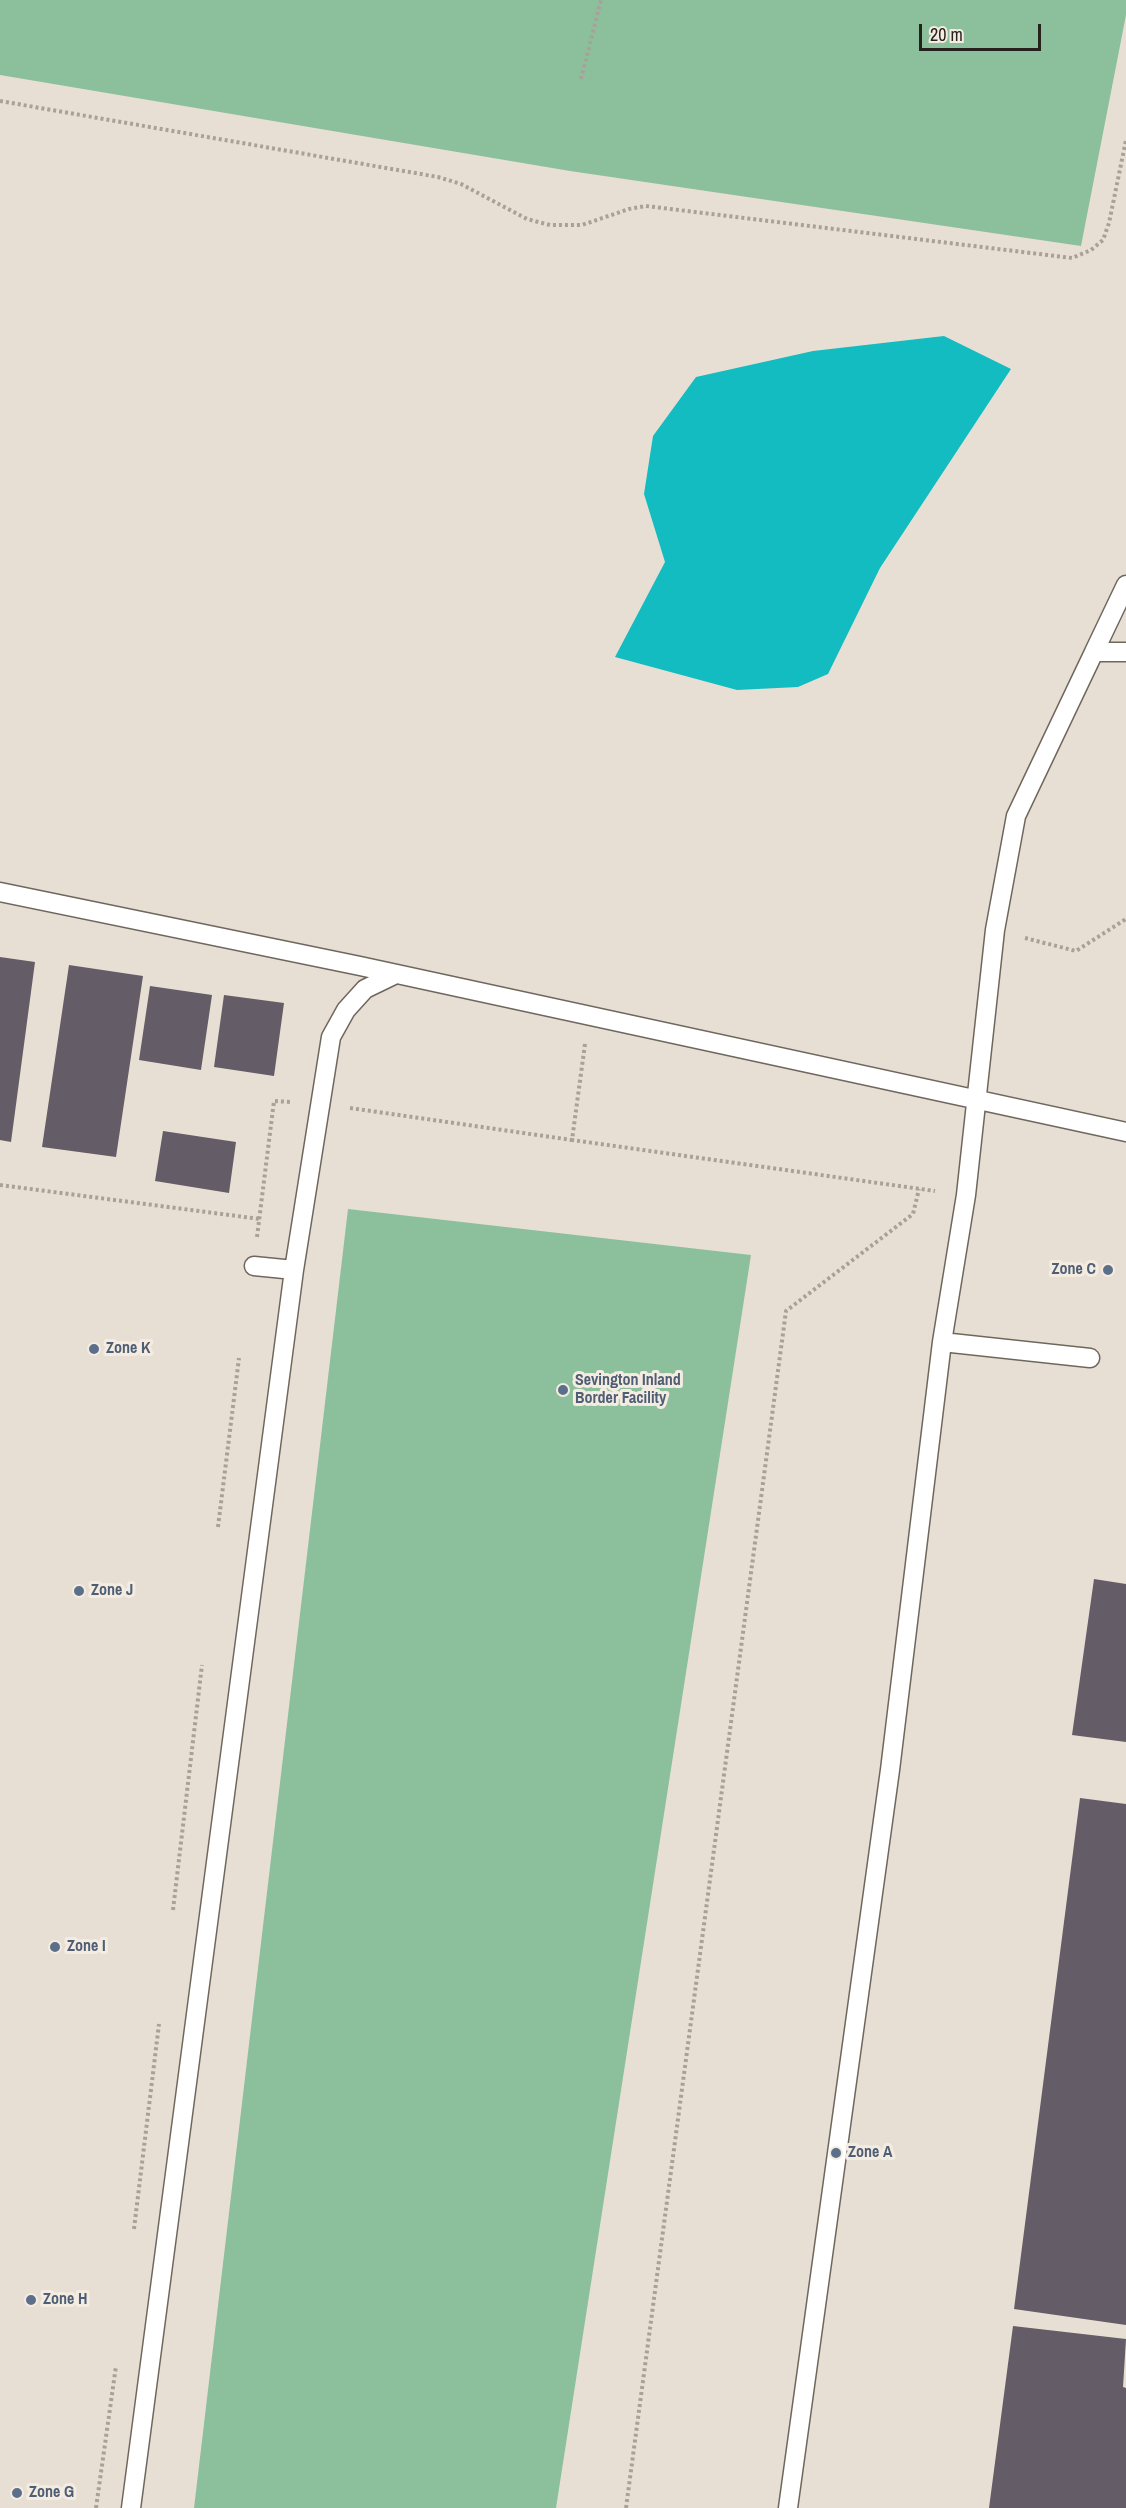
<!DOCTYPE html>
<style>
body{margin:0}
#map{position:relative;width:1126px;height:2508px;overflow:hidden;background:#e8dfd4;font-family:"Archivo Narrow",sans-serif}
canvas{display:block}
.scale{position:absolute;left:919px;top:24px;width:122px;height:27px;box-sizing:border-box;border:3px solid #25221e;border-top:0;padding-left:8px;font-size:18px;line-height:21px;white-space:nowrap;color:#25221e;-webkit-text-stroke:4px #f5ece1;paint-order:stroke}
</style>
<div id="map">
<canvas width="1126" height="2508"></canvas>
<div class="scale">20 m</div>
</div>
<script>
const ctx = document.querySelector('canvas').getContext('2d');
ctx.lineJoin = 'round';
function fillPath(path, color) {
  ctx.fillStyle = color;
  ctx.fill(path, 'evenodd');
}
function shape(rows) {
  const path = new Path2D();
  for (const r of rows) {
    path.moveTo(r[0], r[1]);
    for (let i = 2; i < r.length; i += 2) path.lineTo(r[i], r[i + 1]);
  }
  return path;
}
function trace(path, color, width, dash) {
  ctx.strokeStyle = color;
  ctx.lineWidth = width;
  ctx.lineCap = dash ? 'butt' : 'round';
  ctx.setLineDash(dash || []);
  ctx.stroke(path);
}
function label(font, color, halo, rows, align = 'center') {
  ctx.font = font + ' "Archivo Narrow",sans-serif';
  ctx.lineWidth = 6;
  ctx.setLineDash([]);
  ctx.textBaseline = 'middle';
  ctx.strokeStyle = halo;
  ctx.fillStyle = color;
  for (const [text, x, y, turn = 0] of rows) {
    ctx.save();
    ctx.translate(x, y);
    ctx.rotate((+turn || 0) * Math.PI / 180);
    ctx.textAlign = isNaN(turn) ? turn : align;
    if (halo) ctx.strokeText(text, 0, 0);
    ctx.fillText(text, 0, 0);
    ctx.restore();
  }
}
const green = shape([
 [0,0,1126,0,1126,15,1081,246,570,171,0,75],
 [348,1209,751,1255,556,2508,194,2508]
]);
const water = shape([
 [944,336,1011,369,880,568,828,674,798,687,737,690,615,657,665,562,644,494,653,436,696,377,813,351]
]);
const building = shape([
 [0,957,35,962,11,1142,0,1140],
 [69,965,143,976,116,1157,42,1147],
 [150,986,212,995,201,1070,139,1060],
 [224,995,284,1003,274,1076,214,1067],
 [163,1131,236,1142,229,1193,155,1181],
 [1094,1579,1126,1584,1126,1742,1072,1735],
 [1080,1798,1126,1804,1126,2325,1014,2309],
 [1013,2326,1126,2339,1123,2387,1126,2388,1126,2508,989,2508]
]);
const path = shape([
 [581,79,601,0],
 [0,101,438,177,461,184,527,219,550,225,582,225,629,209,646,206,1072,258,1091,250,1103,240,1109,223,1126,140],
 [1025,938,1076,951,1126,919],
 [585,1044,572,1140,935,1191],
 [350,1108,572,1140],
 [0,1185,260,1219],
 [257,1237,274,1101,291,1102],
 [218,1527,239,1358],
 [173,1910,202,1665],
 [134,2229,159,2024],
 [96,2508,116,2366],
 [626,2508,786,1311,913,1214,919,1189]
]);
const lane = shape([
 [1126,585,1094,652,1126,652],
 [0,892,360,966,1126,1132],
 [294,1270,331,1037,346,1010,365,989,396,974],
 [942,1342,1090,1358],
 [131,2508,294,1270,254,1266],
 [788,2508,890,1770,942,1342,966,1195,995,930,1016,816,1094,652]
]);
const markers = [
 [1108,1270,6,"#5c6f8a"],
 [94,1349,6,"#5c6f8a"],
 [563,1390,6,"#5c6f8a"],
 [79,1591,6,"#5c6f8a"],
 [55,1947,6,"#5c6f8a"],
 [836,2153,6,"#5c6f8a"],
 [31,2300,6,"#5c6f8a"],
 [17,2493,6,"#5c6f8a"]
];
const serviceNames = [
 ["Zone C",1096,1270,"right"],
 ["Zone K",106,1349],
 ["Sevington Inland",575,1381],
 ["Border Facility",575,1399],
 ["Zone J",91,1591],
 ["Zone I",67,1947],
 ["Zone A",848,2153],
 ["Zone H",43,2300],
 ["Zone G",29,2493]
];
fillPath(green, '#8cc09c');
fillPath(water, '#12bcc0');
fillPath(building, '#645c66');
trace(lane, '#6f675d', 21);
trace(path, '#a8a198', 4, [3, 3]);
trace(lane, '#fff', 18);
for (const [x, y, r, color] of markers) {
  const dot = new Path2D();
  dot.arc(x, y, r, 0, 2 * Math.PI);
  ctx.fillStyle = color;
  ctx.fill(dot);
  trace(dot, '#f5ece1', 2);
}
label('bold 16px', '#4e5e75', '#f5ece1', serviceNames, 'left');
</script>
